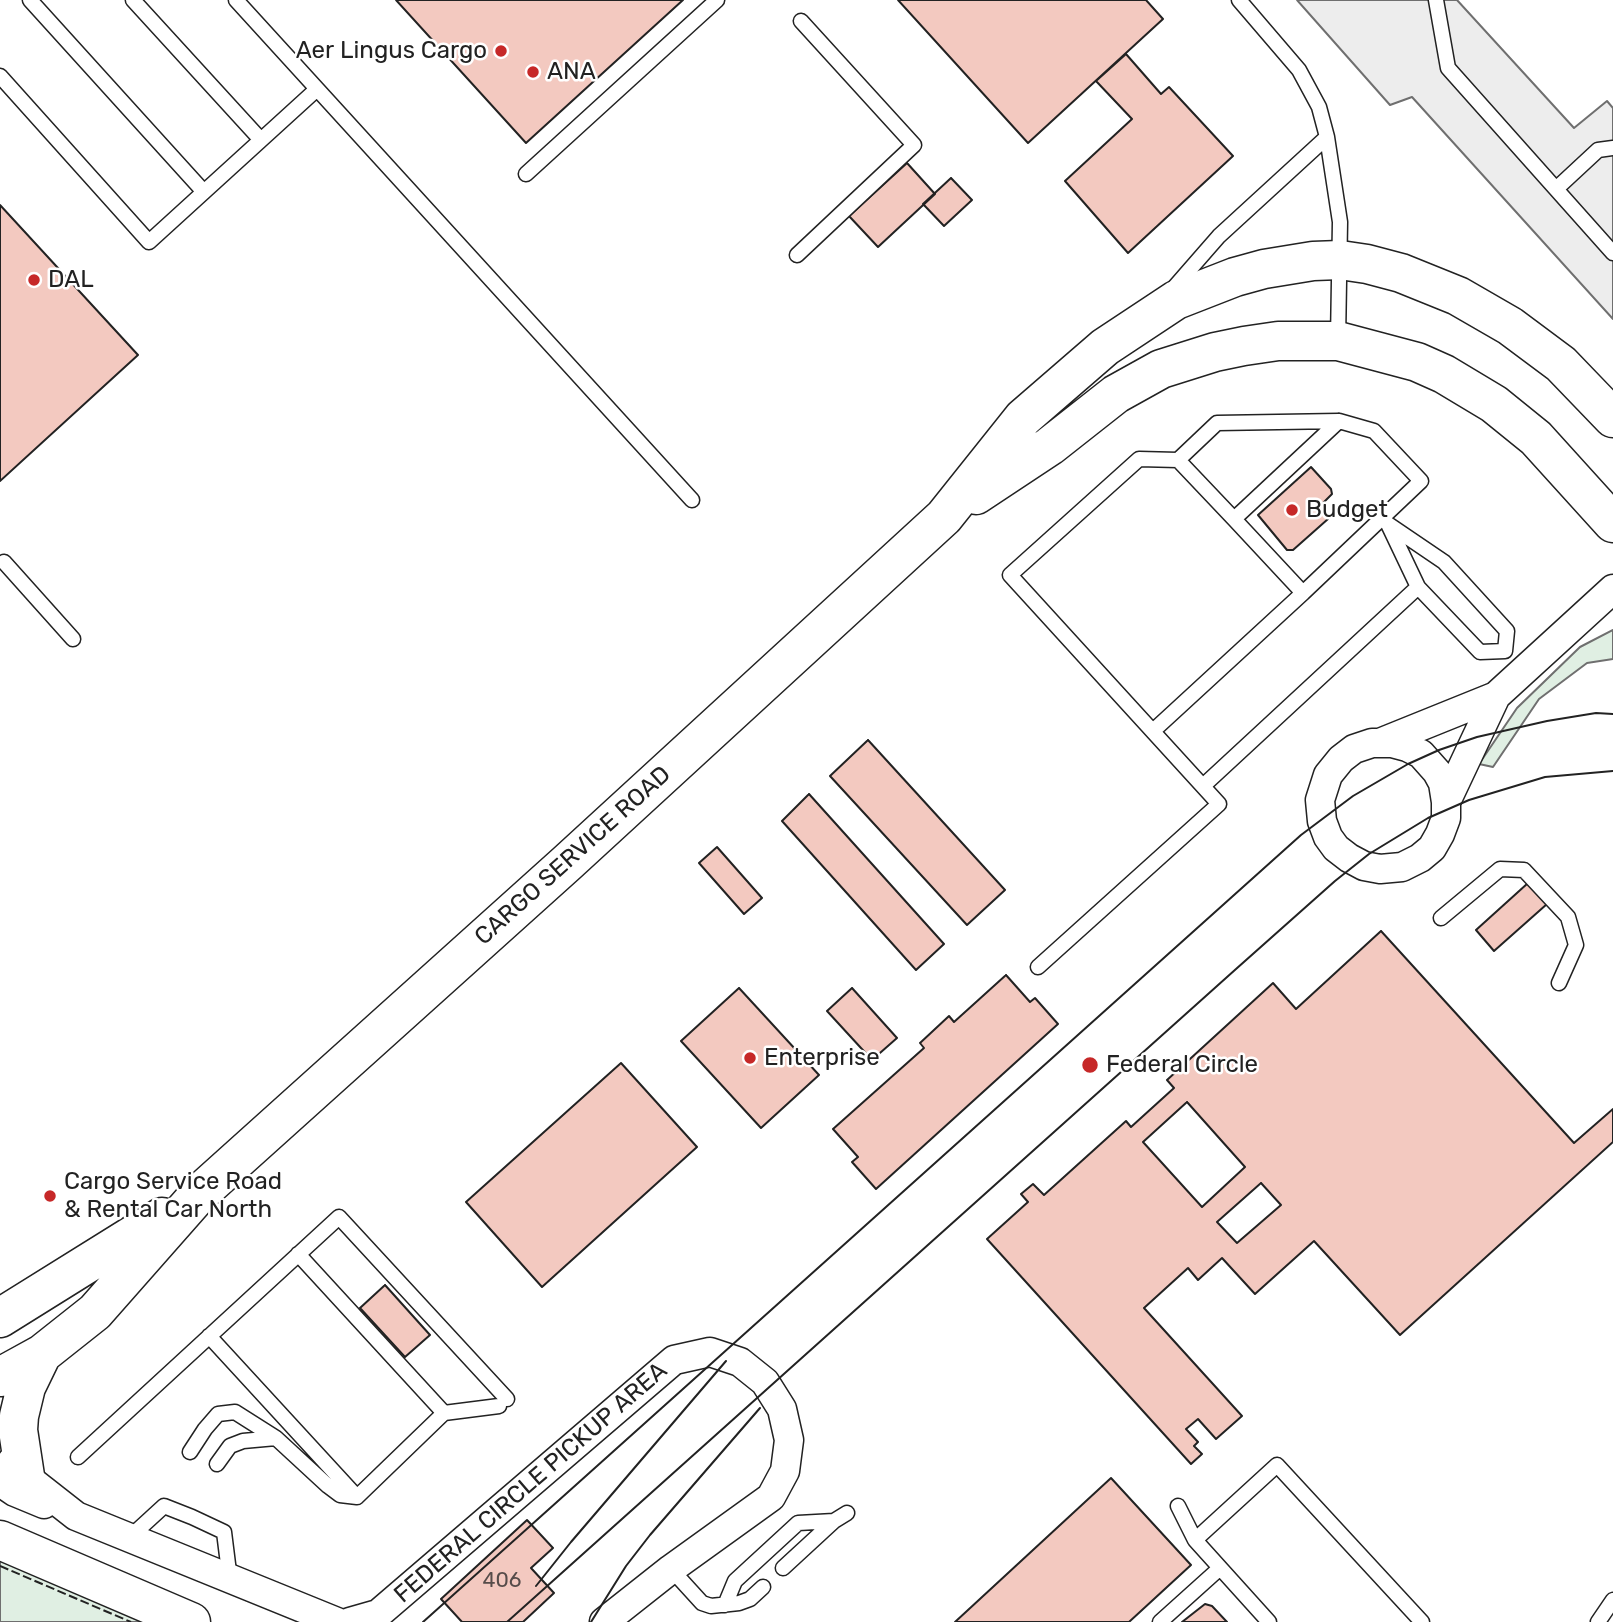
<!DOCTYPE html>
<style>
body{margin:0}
canvas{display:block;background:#fff}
</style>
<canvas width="1613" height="1622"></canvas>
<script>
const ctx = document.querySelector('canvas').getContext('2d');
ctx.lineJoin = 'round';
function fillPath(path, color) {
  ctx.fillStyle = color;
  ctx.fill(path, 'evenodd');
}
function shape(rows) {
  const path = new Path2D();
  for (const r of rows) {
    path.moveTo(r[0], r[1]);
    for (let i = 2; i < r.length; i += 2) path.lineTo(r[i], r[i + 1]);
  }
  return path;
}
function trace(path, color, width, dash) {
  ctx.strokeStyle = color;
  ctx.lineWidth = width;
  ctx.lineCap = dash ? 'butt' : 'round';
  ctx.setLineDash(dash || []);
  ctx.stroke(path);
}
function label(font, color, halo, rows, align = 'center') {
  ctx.font = font + ' Rubik,sans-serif';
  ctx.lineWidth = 5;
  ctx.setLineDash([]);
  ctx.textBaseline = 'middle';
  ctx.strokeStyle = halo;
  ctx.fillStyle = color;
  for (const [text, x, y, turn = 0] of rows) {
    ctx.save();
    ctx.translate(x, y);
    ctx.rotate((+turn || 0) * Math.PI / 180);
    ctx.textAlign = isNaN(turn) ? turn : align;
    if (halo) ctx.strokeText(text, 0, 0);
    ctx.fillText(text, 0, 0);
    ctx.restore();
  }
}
const green = shape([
 [1613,630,1613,659,1587,663,1539,699,1493,767,1479,764,1517,708,1580,647,1613,630],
 [0,1545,169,1622,0,1622,0,1545]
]);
const parking = shape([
 [1297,0,1457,0,1574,128,1607,101,1613,108,1613,319,1412,97,1390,105,1297,0]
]);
const building = shape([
 [396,0,683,0,526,143,396,0],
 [898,0,1146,0,1163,19,1028,143,898,0],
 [1126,54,1161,94,1169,87,1233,156,1128,253,1065,181,1132,119,1096,81,1126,54],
 [907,163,935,194,878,247,849,216,907,163],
 [951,178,972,200,944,226,923,204,951,178],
 [0,205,138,355,0,481,0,205],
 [1311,467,1331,489,1332,494,1319,507,1328,519,1293,550,1287,550,1258,515,1311,467],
 [868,740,1005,890,967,925,830,776,868,740],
 [809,794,944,944,916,970,782,821,809,794],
 [717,847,762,898,744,914,699,863,717,847],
 [1528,883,1547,904,1494,951,1476,930,1528,883],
 [1381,931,1574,1143,1613,1109,1613,1142,1400,1335,1314,1241,1255,1294,1222,1258,1198,1280,1188,1268,1144,1308,1242,1416,1216,1439,1198,1419,1186,1429,1198,1442,1194,1446,1202,1454,1191,1464,987,1239,1028,1202,1021,1194,1033,1184,1044,1195,1126,1121,1131,1127,1174,1088,1167,1080,1273,983,1296,1009,1381,931],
 [1187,1102,1245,1167,1202,1207,1143,1142,1187,1102],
 [1261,1183,1281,1205,1237,1243,1217,1222,1261,1183],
 [1006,975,1030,1002,1035,998,1058,1024,876,1189,852,1162,858,1157,833,1129,924,1048,920,1043,949,1016,954,1022,1006,975],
 [739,988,819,1075,761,1128,681,1041,739,988],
 [852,988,897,1038,872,1060,827,1011,852,988],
 [621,1063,697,1147,542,1287,466,1202,621,1063],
 [385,1285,430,1335,405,1357,360,1308,385,1285],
 [1111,1478,1191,1565,1129,1622,955,1622,1111,1478],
 [527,1520,553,1548,531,1568,554,1593,523,1622,462,1622,441,1599,527,1520],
 [1205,1604,1212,1606,1227,1622,1182,1622,1205,1604]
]);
const lane = shape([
 [30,0,204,192],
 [133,0,261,140],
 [236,0,692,500],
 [1239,0,1299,70,1319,107,1327,137,1340,222,1338,340],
 [1436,0,1448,68,1613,253],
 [0,76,149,242,317,89],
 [526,174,717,0],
 [1556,189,1598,150,1613,148],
 [797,255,914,145,801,21],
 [1171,291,1219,236,1327,137],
 [1234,519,1339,421,1374,431,1421,481,1303,593,1234,519,1178,460,1217,423,1339,421],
 [1388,524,1444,562,1507,631,1505,651,1480,652,1418,587,1388,524],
 [4,562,73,639],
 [1153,731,1303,593],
 [1203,786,1418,587],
 [1441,918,1500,869,1524,870,1568,917,1576,945,1559,983],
 [1038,967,1219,804,1010,575,1139,459,1178,460],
 [298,1254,444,1413],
 [209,1336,357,1497],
 [190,1452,205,1429,218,1414,235,1412,276,1438],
 [78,1457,339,1217,507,1399],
 [217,1464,230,1446,243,1441,276,1438,328,1486,340,1495,357,1497,444,1413,499,1406],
 [1178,1506,1195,1540],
 [128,1539,164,1506,192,1517,224,1532,230,1580],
 [783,1568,834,1521,847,1513],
 [671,1569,702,1603,711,1606,739,1603,750,1599,763,1587],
 [725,1605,735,1581,798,1523,834,1521],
 [1160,1622,1220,1568],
 [1269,1622,1195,1540,1277,1465,1422,1622],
 [1598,1622,1613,1600]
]);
const street = shape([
 [1382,742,1496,696,1613,589],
 [1446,802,1443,783,1437,772,1421,754,1407,747,1392,743,1372,743,1354,749,1341,759,1328,775,1320,800,1322,821,1328,837,1336,848,1349,858,1364,866,1380,869,1402,867,1420,858,1432,848,1440,834,1446,818,1446,802,1496,696],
 [12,1461,25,1476,76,1516,337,1622],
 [0,1482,15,1492,44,1504],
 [350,1622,378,1614,674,1360,710,1352,740,1362,765,1382,782,1409,789,1440,785,1471,771,1497,671,1569,604,1622]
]);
const secondary = shape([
 [976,495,1050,446,1116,394,1161,369,1215,352,1244,346,1278,341,1338,341,1417,362,1444,374,1494,404,1536,438,1613,523],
 [0,1318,162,1217],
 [0,1377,42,1354,95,1312,199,1194,567,863,944,517,1023,418,1105,347,1176,300,1235,277,1264,269,1313,261,1340,260,1367,264,1401,273,1458,296,1510,326,1561,364,1613,418],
 [25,1476,18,1430,19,1416,26,1387,42,1354]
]);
const highway = shape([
 [0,1540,191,1622]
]);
const tram = shape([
 [536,1586,571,1542,726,1361],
 [423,1622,1301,835,1353,796,1408,764,1439,750,1477,737,1547,721,1596,713,1613,714],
 [507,1622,1236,969,1335,881,1369,854,1428,818,1469,800,1545,777,1613,771],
 [591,1622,626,1566,650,1535,760,1408]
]);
const fence = shape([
 [0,1566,131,1622]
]);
const markers = [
 [501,51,7,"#c62828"],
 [533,72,7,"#c62828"],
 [34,280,7,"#c62828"],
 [1292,510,7,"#c62828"],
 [750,1058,7,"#c62828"],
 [1090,1065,9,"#c62828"],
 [50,1196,7,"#c62828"]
];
const numberNames = [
 ["406",502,1581]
];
const poiNames = [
 ["Aer Lingus Cargo",487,51,"right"],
 ["ANA",547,72],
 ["DAL",48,280],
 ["Budget",1306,510],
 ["Enterprise",764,1058],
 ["Federal Circle",1106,1065],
 ["Cargo Service Road",64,1182],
 ["& Rental Car North",64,1210]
];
const streetNames = [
 ["CARGO SERVICE ROAD",573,856,-42],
 ["FEDERAL CIRCLE PICKUP AREA",531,1483,-41]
];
fillPath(green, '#e0efe3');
trace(green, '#6f6f6f', 2);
fillPath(parking, '#ededed');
trace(parking, '#6f6f6f', 2);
fillPath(building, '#f3c9c0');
trace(building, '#222', 2);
trace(lane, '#222', 17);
trace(street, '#222', 31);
trace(secondary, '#222', 41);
trace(highway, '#222', 41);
trace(lane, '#fff', 14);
trace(street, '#fff', 28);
trace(secondary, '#fff', 38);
trace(highway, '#fff', 38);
trace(tram, '#222', 2);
trace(fence, '#222', 2, [9, 3.5]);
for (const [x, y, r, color] of markers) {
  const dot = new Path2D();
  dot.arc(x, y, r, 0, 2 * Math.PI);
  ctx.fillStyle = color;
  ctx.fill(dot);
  trace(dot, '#fff', 2.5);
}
label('21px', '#564c4a', null, numberNames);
label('24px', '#222', '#fff', poiNames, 'left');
label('24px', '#222', '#fff', streetNames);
</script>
